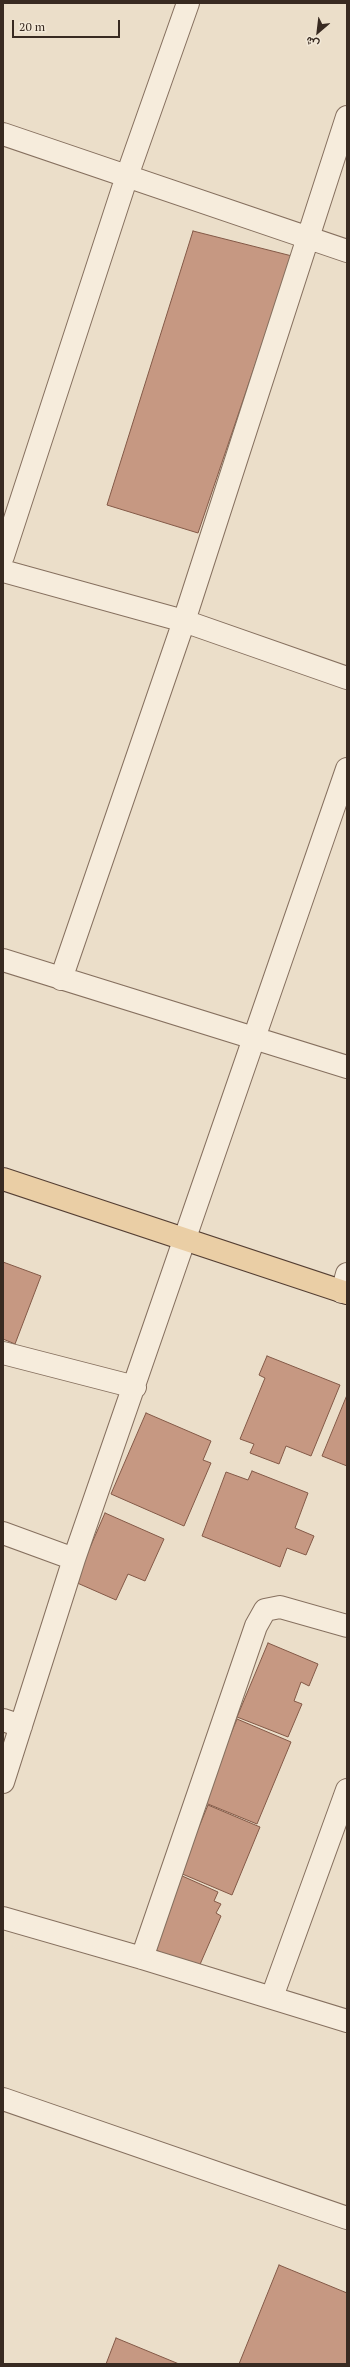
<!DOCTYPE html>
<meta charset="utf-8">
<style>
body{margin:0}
#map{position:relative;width:350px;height:2367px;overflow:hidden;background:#ebdec9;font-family:"PT Serif",Vazirmatn,serif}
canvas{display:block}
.frame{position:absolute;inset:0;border:4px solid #382a21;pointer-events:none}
.north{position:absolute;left:298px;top:12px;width:40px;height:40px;-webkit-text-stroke:3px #f3e9d8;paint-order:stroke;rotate:208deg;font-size:11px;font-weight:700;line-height:16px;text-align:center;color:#382a21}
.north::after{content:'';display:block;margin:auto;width:14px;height:18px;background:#382a21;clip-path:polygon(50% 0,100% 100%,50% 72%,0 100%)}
.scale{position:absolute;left:12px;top:20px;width:108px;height:18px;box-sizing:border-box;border:2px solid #382a21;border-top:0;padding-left:5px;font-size:12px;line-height:14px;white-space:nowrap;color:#382a21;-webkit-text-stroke:3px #f3e9d8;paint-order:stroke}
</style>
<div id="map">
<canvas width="350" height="2367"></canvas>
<div class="frame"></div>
<div class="north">ش</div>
<div class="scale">20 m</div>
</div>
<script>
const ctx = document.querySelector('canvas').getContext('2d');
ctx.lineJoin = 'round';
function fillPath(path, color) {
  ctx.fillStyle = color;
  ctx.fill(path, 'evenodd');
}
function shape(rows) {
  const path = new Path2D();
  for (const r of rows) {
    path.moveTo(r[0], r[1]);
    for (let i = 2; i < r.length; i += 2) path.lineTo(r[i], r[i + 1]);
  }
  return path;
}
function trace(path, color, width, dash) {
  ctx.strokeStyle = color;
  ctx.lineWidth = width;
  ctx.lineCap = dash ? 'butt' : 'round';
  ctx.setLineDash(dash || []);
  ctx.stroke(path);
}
const building = shape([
 [193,231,292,256,198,533,107,505,193,231],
 [3,1262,41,1276,15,1344,3,1339,3,1262],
 [267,1356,340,1385,311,1456,286,1446,279,1464,250,1453,254,1444,240,1439,265,1378,259,1375,267,1356],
 [347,1395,347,1466,322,1456,347,1395],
 [146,1413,211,1441,203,1460,211,1463,184,1526,111,1494,146,1413],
 [252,1471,308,1493,295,1528,314,1536,306,1555,287,1548,280,1567,202,1536,226,1472,248,1480,252,1471],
 [105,1513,164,1539,145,1581,128,1574,116,1600,75,1582,105,1513],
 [268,1643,318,1664,309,1686,301,1682,294,1701,302,1704,288,1737,237,1717,268,1643],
 [237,1719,291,1742,257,1824,203,1802,237,1719],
 [208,1805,260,1827,232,1895,180,1873,208,1805],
 [180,1875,218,1892,214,1901,221,1904,216,1913,221,1916,198,1969,149,1947,180,1875],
 [279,2265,347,2293,347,2364,239,2364,279,2265],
 [116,2338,179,2364,106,2364,116,2338]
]);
const street = shape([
 [3,134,347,251],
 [3,556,127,176,188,3],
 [3,571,184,621,347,678],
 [3,960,347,1067],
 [61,979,184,621,347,117],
 [342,1292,347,1274],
 [3,1353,135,1387],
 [3,1533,74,1559],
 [3,1720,21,1726],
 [3,1782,74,1559,347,769],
 [3,1918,142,1958,347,2021],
 [142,1958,256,1626,265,1610,280,1607,347,1626],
 [272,1997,347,1790],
 [3,2099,347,2218]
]);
const primary = shape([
 [3,1179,347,1293]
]);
fillPath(building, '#c69882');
trace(building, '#835947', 1);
trace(street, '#86705f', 24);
trace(primary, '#553f33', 24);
trace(street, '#f6ecdc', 22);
trace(primary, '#eacea5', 22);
</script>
